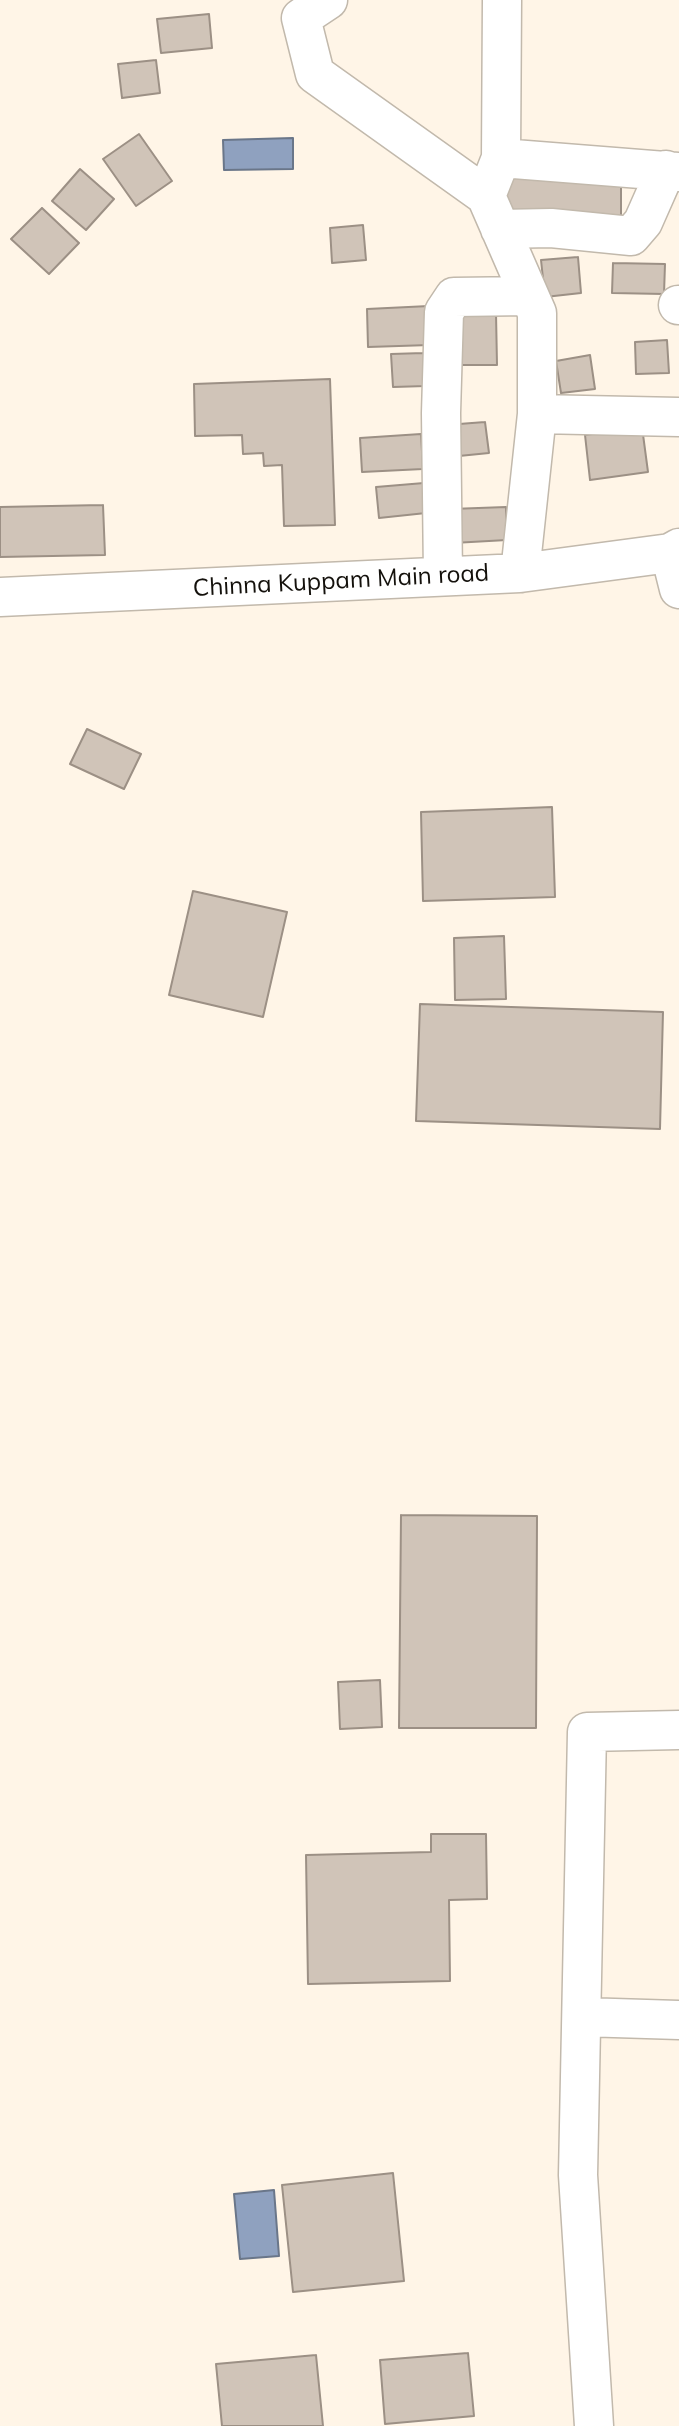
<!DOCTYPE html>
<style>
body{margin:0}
canvas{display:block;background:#fff5e7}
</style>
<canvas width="679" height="2426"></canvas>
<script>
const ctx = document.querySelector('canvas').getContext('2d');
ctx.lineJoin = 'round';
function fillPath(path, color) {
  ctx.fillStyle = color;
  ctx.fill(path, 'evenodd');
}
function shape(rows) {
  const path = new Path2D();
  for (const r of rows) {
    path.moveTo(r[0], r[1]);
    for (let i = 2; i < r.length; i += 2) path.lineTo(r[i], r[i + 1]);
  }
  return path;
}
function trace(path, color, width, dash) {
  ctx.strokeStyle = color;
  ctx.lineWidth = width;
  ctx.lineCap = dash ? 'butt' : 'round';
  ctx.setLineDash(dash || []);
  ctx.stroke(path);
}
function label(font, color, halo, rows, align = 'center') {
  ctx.font = font + ' Mulish,sans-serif';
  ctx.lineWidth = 6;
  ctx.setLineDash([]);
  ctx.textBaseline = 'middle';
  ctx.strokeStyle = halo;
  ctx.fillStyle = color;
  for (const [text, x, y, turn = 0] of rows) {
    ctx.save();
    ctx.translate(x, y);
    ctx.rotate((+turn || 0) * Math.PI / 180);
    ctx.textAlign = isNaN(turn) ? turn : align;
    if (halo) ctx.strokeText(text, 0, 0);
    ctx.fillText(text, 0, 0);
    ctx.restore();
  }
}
const water = shape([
 [293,138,293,169,224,170,223,140,293,138],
 [274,2190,279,2256,240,2259,234,2194,274,2190]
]);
const building = shape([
 [209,14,212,48,161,53,157,19,209,14],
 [156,60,160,93,122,98,118,64,156,60],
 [139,134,172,181,136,206,103,159,139,134],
 [502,168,621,169,621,220,501,220,502,168],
 [80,169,114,199,86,230,52,201,80,169],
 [42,208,79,243,49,274,11,239,42,208],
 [363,225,366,260,332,263,330,228,363,225],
 [578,257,581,293,545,297,541,260,578,257],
 [613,263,665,264,664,294,612,293,613,263],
 [429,306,430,345,368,347,367,309,429,306],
 [496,313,497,365,457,365,456,314,496,313],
 [667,340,669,373,636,374,635,342,667,340],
 [424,353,426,386,393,387,391,354,424,353],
 [590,355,595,389,561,393,556,361,590,355],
 [330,379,335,525,284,526,282,465,264,466,263,453,243,454,242,435,195,436,194,384,330,379],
 [485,422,489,453,449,457,446,425,485,422],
 [642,427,648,472,590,480,585,435,642,427],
 [421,434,423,469,362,472,360,438,421,434],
 [424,483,426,513,379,518,376,487,424,483],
 [103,505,105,555,0,557,0,507,103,505],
 [506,507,507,540,453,543,451,509,506,507],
 [87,729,141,754,124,789,70,764,87,729],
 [552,807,555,897,423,901,421,812,552,807],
 [193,891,287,912,263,1017,169,995,193,891],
 [504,936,506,999,455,1000,454,938,504,936],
 [420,1004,663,1012,660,1129,416,1121,420,1004],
 [401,1515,537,1516,536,1728,399,1728,401,1515],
 [380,1680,382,1727,340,1729,338,1682,380,1680],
 [431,1834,486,1834,487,1899,449,1900,450,1981,308,1984,306,1855,431,1852,431,1834],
 [393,2173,404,2281,293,2292,282,2185,393,2173],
 [468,2353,474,2416,385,2424,380,2360,468,2353],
 [316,2355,323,2426,222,2426,216,2364,316,2355]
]);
const street = shape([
 [328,0,301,18,315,74,486,196,537,313,537,414,520,573],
 [501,158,502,0],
 [486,196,501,158,679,172],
 [500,229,551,228,631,236,643,222,666,170],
 [678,305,679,305],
 [537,414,679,417],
 [670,553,679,589],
 [443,576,441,413,444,312,454,297,529,296],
 [0,597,520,573,670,553,679,548],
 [582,2017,679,2020],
 [594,2426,578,2175,587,1732,679,1730]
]);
const streetNames = [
 ["Chinna Kuppam Main road",341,581,-3]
];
fillPath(water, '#8fa1bf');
trace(water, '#6a7689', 2);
fillPath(building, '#d0c4b8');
trace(building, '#9c9085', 2);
trace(street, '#c2b9ac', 41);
trace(street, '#fff', 38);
label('24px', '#14110c', '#fff', streetNames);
</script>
